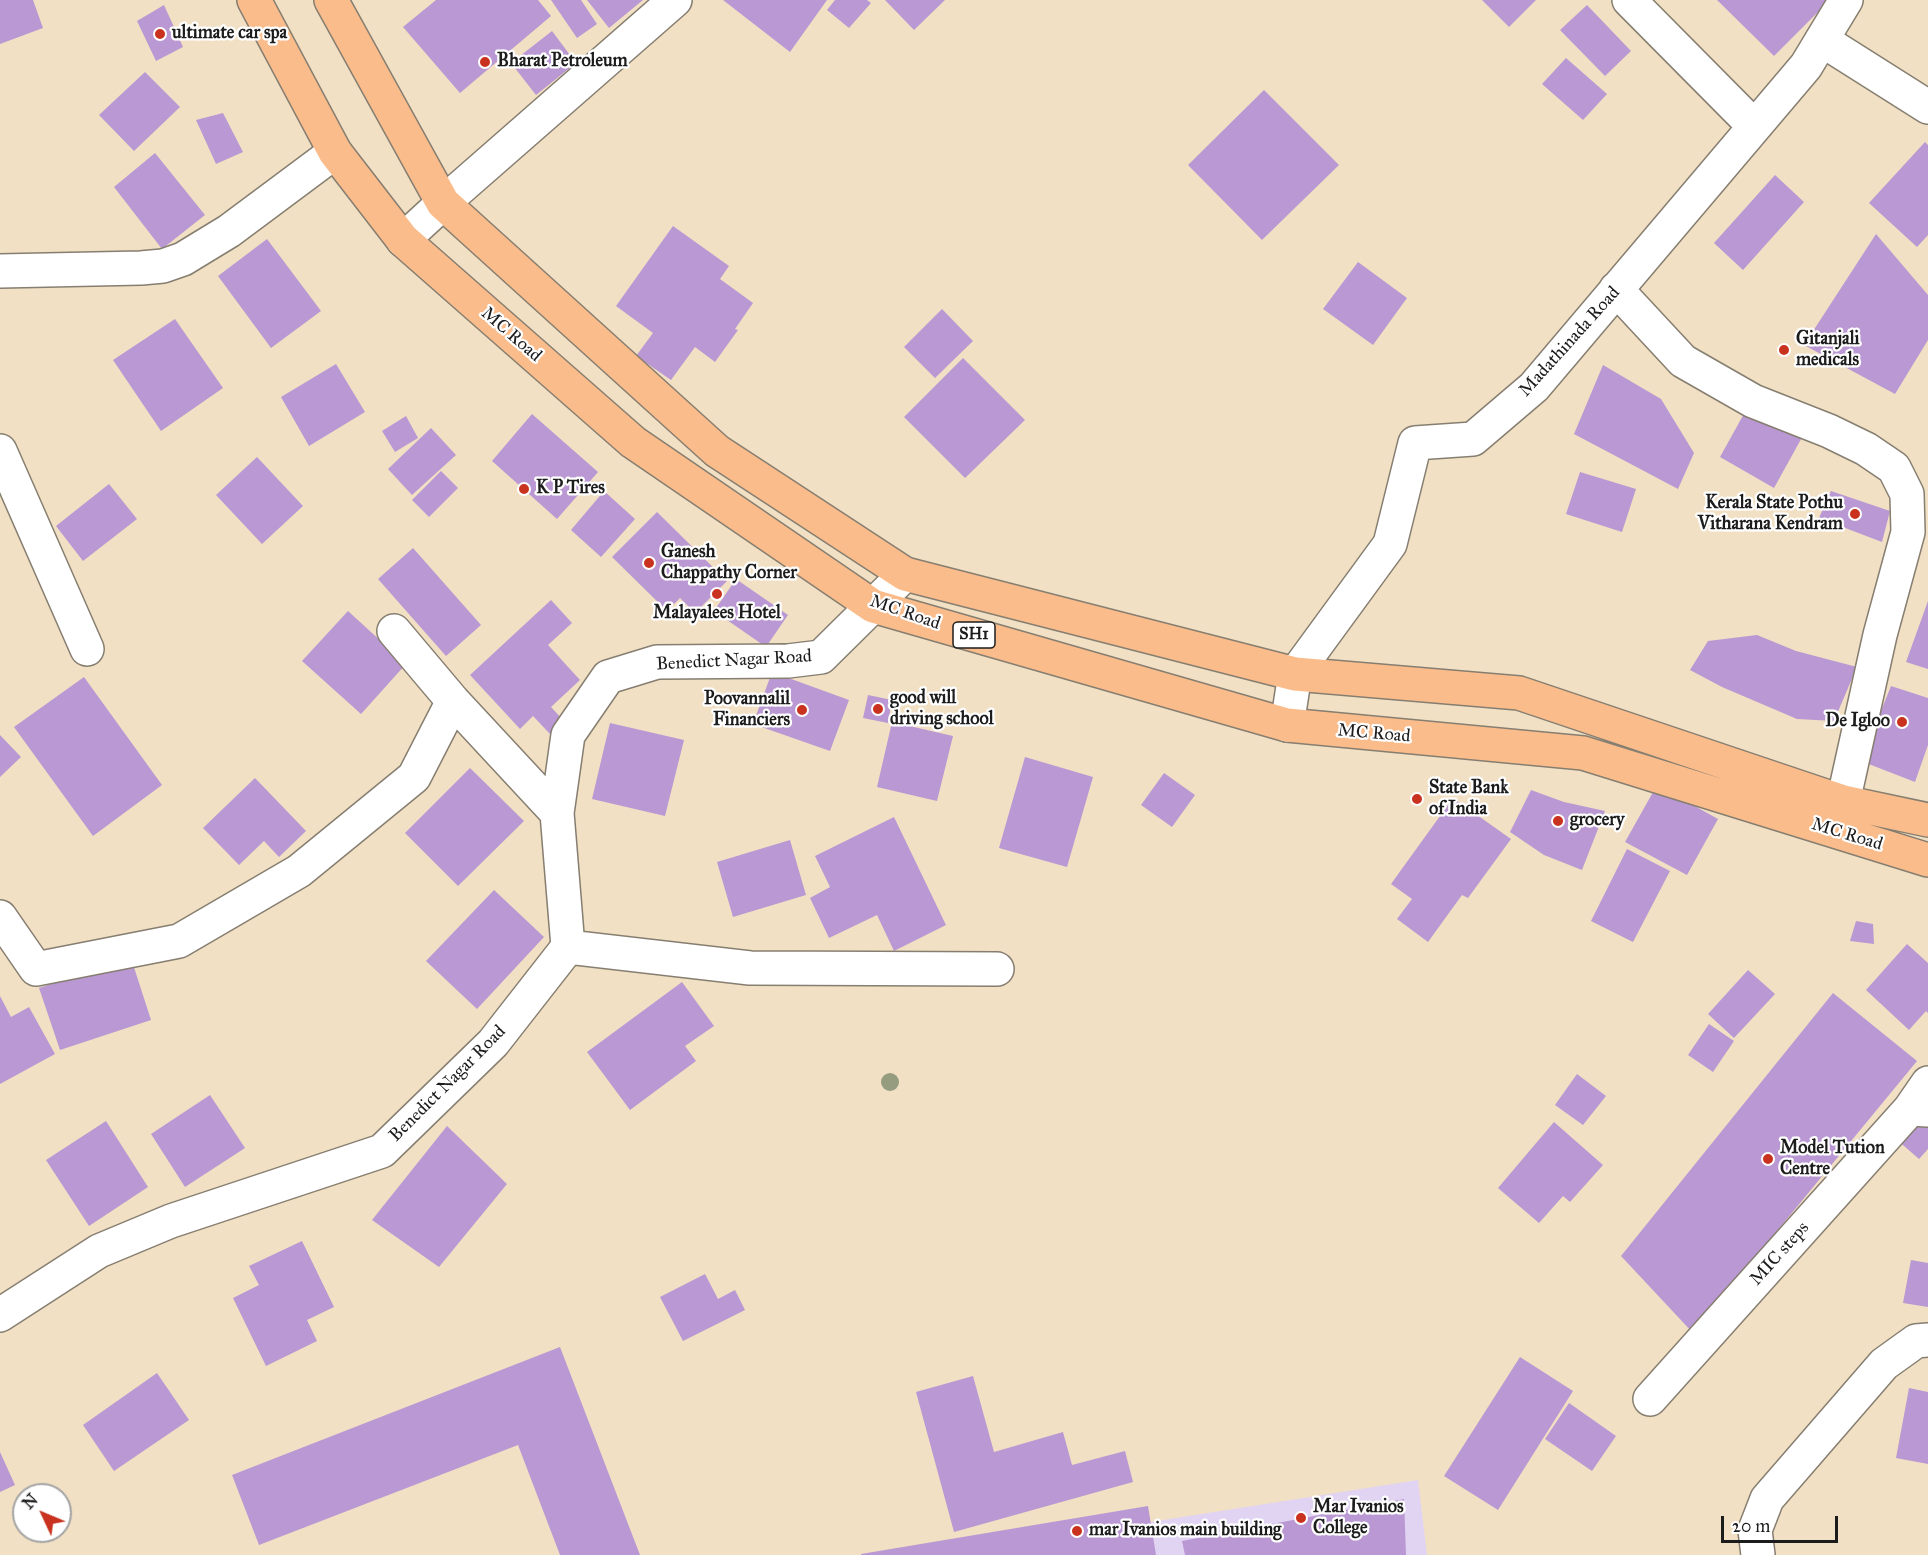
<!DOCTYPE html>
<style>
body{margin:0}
#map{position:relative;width:1928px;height:1555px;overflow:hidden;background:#f1e0c4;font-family:"IM FELL Great Primer",serif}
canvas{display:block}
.north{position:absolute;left:12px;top:1483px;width:60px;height:60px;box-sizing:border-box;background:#fff;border:2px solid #a4a4a4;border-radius:50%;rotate:314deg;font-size:16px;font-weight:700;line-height:24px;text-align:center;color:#1c1c1c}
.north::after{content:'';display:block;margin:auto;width:21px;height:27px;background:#c8321e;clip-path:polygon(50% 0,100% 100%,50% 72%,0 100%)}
.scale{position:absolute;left:1721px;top:1516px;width:117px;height:27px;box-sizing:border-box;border:3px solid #1c1c1c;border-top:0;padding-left:8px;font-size:18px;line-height:21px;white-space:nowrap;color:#1c1c1c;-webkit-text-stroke:4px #fff;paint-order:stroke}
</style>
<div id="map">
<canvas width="1928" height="1555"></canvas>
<div class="north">N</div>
<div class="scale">20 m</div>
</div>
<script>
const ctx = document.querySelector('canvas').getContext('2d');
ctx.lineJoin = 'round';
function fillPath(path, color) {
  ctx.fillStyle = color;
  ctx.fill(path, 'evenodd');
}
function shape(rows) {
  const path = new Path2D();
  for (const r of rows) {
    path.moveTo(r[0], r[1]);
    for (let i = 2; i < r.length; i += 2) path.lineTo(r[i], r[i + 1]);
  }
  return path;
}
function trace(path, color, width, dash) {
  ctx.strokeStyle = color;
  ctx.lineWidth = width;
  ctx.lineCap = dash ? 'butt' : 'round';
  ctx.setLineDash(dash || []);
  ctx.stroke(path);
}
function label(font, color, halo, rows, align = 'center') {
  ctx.font = font + ' "IM FELL Great Primer",serif';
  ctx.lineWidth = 4.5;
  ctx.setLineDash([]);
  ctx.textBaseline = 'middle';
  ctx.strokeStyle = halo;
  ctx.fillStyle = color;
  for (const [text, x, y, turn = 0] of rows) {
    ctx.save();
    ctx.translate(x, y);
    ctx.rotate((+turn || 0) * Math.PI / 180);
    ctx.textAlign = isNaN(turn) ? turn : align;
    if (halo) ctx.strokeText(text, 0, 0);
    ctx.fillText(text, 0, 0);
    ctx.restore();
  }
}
const built = shape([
 [1418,1480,1427,1555,940,1555]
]);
const building = shape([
 [0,0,33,0,43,28,0,44],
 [436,0,538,0,551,16,460,93,403,27],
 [551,0,581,0,597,24,577,38],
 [587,0,643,0,609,28],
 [723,0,827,0,790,52],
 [835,0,867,0,871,3,849,28,827,10],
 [885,0,945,0,914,30],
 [1482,0,1536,0,1509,27],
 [1717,0,1830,0,1774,56],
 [164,5,183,47,156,61,137,21],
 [1587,5,1631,51,1605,76,1560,30],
 [552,31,576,63,536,95,511,63],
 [1566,58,1607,94,1583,120,1542,84],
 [145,72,180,107,134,151,99,115],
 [1264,90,1339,165,1262,240,1188,165],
 [223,113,243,152,216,164,196,120],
 [1925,142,1928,145,1928,235,1917,247,1869,203],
 [155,153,205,215,162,249,114,187],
 [1775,175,1804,202,1743,270,1714,243],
 [673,226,729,266,720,279,753,303,735,329,738,330,715,362,695,347,671,380,636,356,653,333,616,306],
 [1876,234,1928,295,1928,340,1895,394,1804,345],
 [267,239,321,311,271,348,218,276],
 [1358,262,1407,298,1373,345,1323,309],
 [942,309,973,341,935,378,904,347],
 [175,319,223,388,161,431,113,360],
 [963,358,1025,420,965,478,904,417],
 [336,364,365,412,309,446,281,397],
 [1603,365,1661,399,1694,453,1678,489,1574,434],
 [1756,392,1810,423,1774,488,1720,457],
 [532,414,598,472,557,519,492,461],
 [406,416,418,438,395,452,382,431],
 [431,428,456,455,412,495,388,469],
 [257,457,303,506,262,544,216,495],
 [441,471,458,488,429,517,412,500],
 [1580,472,1636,489,1622,532,1566,514],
 [109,484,137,519,83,561,56,526],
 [604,491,635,519,601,557,571,530],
 [1831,491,1890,511,1882,542,1819,518],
 [657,512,727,581,695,613,680,598,667,611,612,557],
 [413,548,481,625,446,656,378,579],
 [736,579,788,615,766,647,714,611],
 [551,600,572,623,548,645,580,680,551,707,564,721,550,734,533,716,520,729,470,675],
 [1928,601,1928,669,1906,662],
 [348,611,406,664,361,714,302,661],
 [1757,635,1796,651,1857,667,1834,721,1797,719,1722,687,1690,670,1708,641],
 [772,672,849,700,830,751,753,724],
 [84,677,162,785,93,836,14,727],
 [1891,686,1928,698,1928,745,1915,782,1861,761],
 [868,695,892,700,888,723,863,718],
 [892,722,953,736,937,801,877,787],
 [610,723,684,740,665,816,592,799],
 [0,735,21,757,0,777],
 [1025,757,1093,777,1067,867,999,848],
 [470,768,524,821,458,886,405,833],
 [1164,773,1195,795,1172,827,1141,805],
 [255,778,306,831,279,857,264,841,239,865,203,828],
 [1657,785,1718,819,1687,875,1625,842],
 [1531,790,1564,802,1605,811,1582,870,1544,855,1510,832],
 [1453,798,1511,839,1468,898,1462,895,1428,942,1397,919,1412,899,1391,884],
 [894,817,946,925,894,951,877,915,829,938,810,898,830,887,815,856],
 [790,840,806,895,733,917,717,862],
 [1627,849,1670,871,1633,942,1591,921],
 [494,890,544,937,477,1009,426,961],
 [1856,921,1873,924,1874,944,1850,941],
 [1907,944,1928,963,1928,1013,1926,1011,1909,1030,1866,990],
 [131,958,151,1020,60,1050,39,988],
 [1748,970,1775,994,1734,1038,1708,1014],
 [682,982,714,1026,685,1046,696,1061,630,1110,587,1052],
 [1833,993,1917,1061,1693,1333,1621,1256],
 [0,996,11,1017,29,1007,55,1054,0,1084],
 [1709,1024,1734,1041,1713,1072,1688,1055],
 [1577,1074,1606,1096,1583,1125,1555,1105],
 [210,1095,245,1148,185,1187,151,1134],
 [1920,1112,1928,1119,1928,1149,1919,1159,1896,1139],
 [106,1121,148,1187,89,1226,46,1160],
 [1554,1122,1603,1165,1570,1202,1563,1196,1539,1223,1498,1188],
 [447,1126,507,1184,439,1267,372,1220],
 [302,1241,334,1307,307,1320,317,1341,266,1366,233,1298,259,1285,249,1266],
 [1911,1260,1928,1263,1928,1307,1903,1303],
 [705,1274,718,1299,735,1290,745,1310,683,1341,660,1297],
 [560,1347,640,1555,560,1555,518,1445,259,1545,232,1475],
 [1520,1357,1573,1391,1498,1510,1444,1476],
 [157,1373,189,1420,114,1471,83,1425],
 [973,1376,994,1452,1063,1432,1072,1465,1125,1451,1133,1482,954,1532,916,1392],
 [1909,1388,1928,1392,1928,1464,1896,1458],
 [1569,1403,1616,1436,1592,1471,1545,1439],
 [0,1452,15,1485,0,1492],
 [1404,1499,1406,1555,1185,1555,1182,1541],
 [1148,1506,1156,1555,861,1555,861,1554]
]);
const minor = shape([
 [1629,0,1754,126],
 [1822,40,1928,107],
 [403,240,443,203,675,0],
 [0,271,141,268,163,266,183,259,229,231,335,152],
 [1616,289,1683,361,1753,401,1829,431,1866,449,1894,468,1907,494,1908,532,1880,635,1843,802],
 [0,451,87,649],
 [394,631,453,701,557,813],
 [0,917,36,969,179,941,299,871,414,777,453,701],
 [568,947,750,968,997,969],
 [1928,1083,1910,1109,1928,1110],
 [0,1315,99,1251,171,1221,382,1151,493,1043,568,947,557,813,568,735,608,677,657,662,788,661,821,657,905,574],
 [1650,1399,1910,1109],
 [1758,1555,1755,1530,1767,1499,1884,1364,1916,1341,1928,1340]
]);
const tertiary = shape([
 [1287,725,1295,674,1390,544,1415,443,1473,439,1534,387,1806,66,1846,0]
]);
const primary = shape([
 [254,0,335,152,403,240,633,442,873,606,1287,725,1583,753,1928,860],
 [331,0,443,203,717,451,905,574,1295,674,1519,693,1843,802,1928,820]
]);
const trees = [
 [890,1082]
];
const markers = [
 [160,34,6,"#c8321e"],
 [485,62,6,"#c8321e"],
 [1784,350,6,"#c8321e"],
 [524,489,6,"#c8321e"],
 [1855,514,6,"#c8321e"],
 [649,563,6,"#c8321e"],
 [717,594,6,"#c8321e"],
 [878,709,6,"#c8321e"],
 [802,710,6,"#c8321e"],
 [1902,722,6,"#c8321e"],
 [1417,799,6,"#c8321e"],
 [1558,821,6,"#c8321e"],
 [1768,1159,6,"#c8321e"],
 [1301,1518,6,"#c8321e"],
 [1077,1531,6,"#c8321e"]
];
const shields = [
 [974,635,42]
];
const shieldNames = [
 ["SH1",974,635]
];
const poiNames = [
 ["ultimate car spa",172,34],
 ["Bharat Petroleum",497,62],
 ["Gitanjali",1796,340],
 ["medicals",1796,361],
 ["K P Tires",536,489],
 ["Kerala State Pothu",1843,504,"right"],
 ["Vitharana Kendram",1843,525,"right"],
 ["Ganesh",661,553],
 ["Chappathy Corner",661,574],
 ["Malayalees Hotel",717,614,"center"],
 ["good will",890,699],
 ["driving school",890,720],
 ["Poovannalil",790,700,"right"],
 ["Financiers",790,721,"right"],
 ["De Igloo",1890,722,"right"],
 ["State Bank",1429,789],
 ["of India",1429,810],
 ["grocery",1570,821],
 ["Model Tution",1780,1149],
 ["Centre",1780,1170],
 ["Mar Ivanios",1313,1508],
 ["College",1313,1529],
 ["mar Ivanios main building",1089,1531]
];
const streetNames = [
 ["MC Road",511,335,41],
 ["Madathinada Road",1570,342,-48],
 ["MC Road",905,613,19],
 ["Benedict Nagar Road",734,661,-3],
 ["MC Road",1374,734,5],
 ["MC Road",1847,835,17],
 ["Benedict Nagar Road",448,1084,-45],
 ["MIC steps",1780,1254,-48]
];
fillPath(built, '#e1d4f3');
fillPath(building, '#ba98d3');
trace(minor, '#867e70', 36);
trace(tertiary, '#867e70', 36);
trace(primary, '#867e70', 36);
trace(minor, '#fff', 33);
trace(tertiary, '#fff', 33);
trace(primary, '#fabc8b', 33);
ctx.fillStyle = '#969c7f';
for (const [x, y] of trees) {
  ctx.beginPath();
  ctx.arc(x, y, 9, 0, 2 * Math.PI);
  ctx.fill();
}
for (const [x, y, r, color] of markers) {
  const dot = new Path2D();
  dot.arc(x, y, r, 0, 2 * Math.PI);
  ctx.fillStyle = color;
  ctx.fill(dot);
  trace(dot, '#fff', 2);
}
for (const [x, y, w] of shields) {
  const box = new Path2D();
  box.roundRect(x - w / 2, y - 13, w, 26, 4.5);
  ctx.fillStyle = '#fff';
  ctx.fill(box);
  trace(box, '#1c1c1c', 1.5);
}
label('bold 16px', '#1c1c1c', null, shieldNames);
label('bold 18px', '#1c1c1c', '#fff', poiNames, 'left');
label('18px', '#1c1c1c', '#fff', streetNames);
</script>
